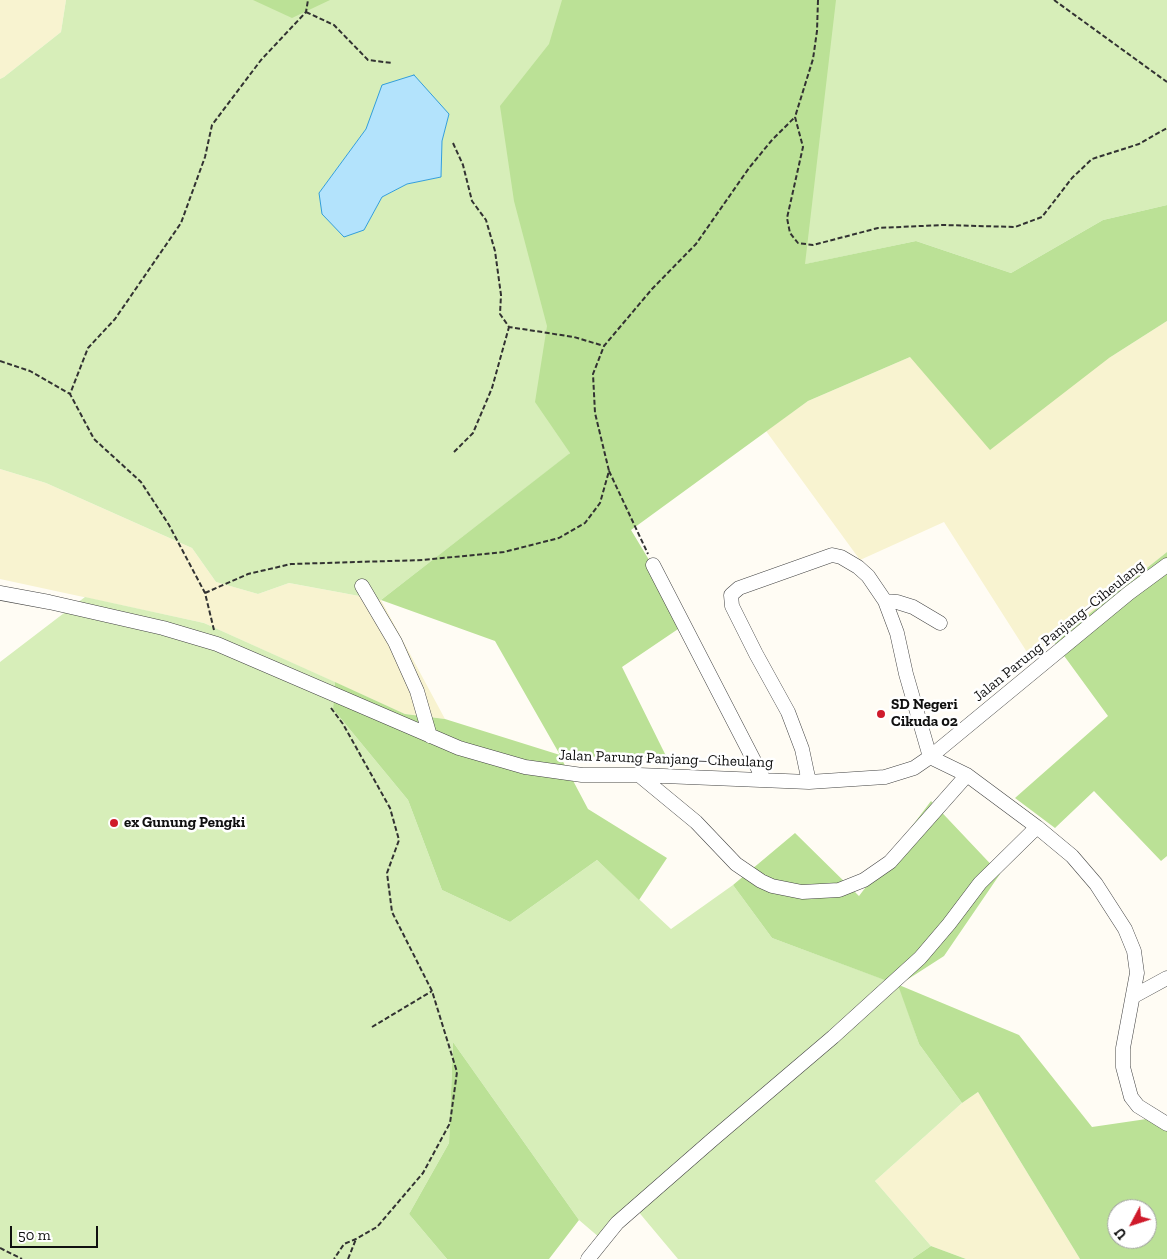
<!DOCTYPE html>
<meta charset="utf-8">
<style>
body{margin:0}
#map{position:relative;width:1167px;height:1259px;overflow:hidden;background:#fffcf4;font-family:"Zilla Slab",serif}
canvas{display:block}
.north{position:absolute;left:1107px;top:1199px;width:50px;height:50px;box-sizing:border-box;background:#fff;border:1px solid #9f9f9f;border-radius:50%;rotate:230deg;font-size:14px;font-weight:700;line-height:20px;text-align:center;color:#101010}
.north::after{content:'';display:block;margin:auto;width:18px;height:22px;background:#cf1a2a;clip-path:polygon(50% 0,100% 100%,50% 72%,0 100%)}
.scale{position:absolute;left:10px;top:1226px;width:88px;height:22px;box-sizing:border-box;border:2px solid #101010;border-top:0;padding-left:6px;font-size:15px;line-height:18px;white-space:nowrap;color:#101010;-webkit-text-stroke:4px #fff;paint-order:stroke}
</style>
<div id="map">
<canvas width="1167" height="1259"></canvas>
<div class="north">U</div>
<div class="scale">50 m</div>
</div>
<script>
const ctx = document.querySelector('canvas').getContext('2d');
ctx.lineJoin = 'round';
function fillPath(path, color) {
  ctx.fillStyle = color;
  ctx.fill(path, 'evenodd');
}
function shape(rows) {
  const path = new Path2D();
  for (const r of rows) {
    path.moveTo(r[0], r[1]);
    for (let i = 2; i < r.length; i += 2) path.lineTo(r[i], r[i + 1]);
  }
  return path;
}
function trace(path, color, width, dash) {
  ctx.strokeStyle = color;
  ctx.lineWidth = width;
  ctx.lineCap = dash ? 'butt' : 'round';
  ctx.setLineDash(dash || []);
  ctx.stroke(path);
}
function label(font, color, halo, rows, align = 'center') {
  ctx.font = font + ' "Zilla Slab",serif';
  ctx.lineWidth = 5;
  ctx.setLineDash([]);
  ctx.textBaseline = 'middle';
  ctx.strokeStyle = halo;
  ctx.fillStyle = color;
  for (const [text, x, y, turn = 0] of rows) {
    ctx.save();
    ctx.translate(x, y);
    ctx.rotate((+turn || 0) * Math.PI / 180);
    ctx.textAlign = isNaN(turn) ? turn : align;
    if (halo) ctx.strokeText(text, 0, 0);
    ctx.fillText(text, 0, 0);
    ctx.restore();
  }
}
const farmland = shape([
 [0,0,66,0,61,32,4,77,0,79],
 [1167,321,1167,552,1032,660,944,522,860,560,766,431,808,401,910,357,1109,358],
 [0,469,46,483,192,548,216,582,258,594,289,583,381,600,445,719,405,714,204,623,0,579],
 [978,1092,1080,1259,966,1259,931,1246,875,1181,962,1103]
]);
const green = shape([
 [66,0,1167,0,1167,205,1103,220,1011,273,916,241,715,283,568,455,381,600,289,583,258,594,216,582,192,548,46,483,0,469,0,79,4,77,61,32],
 [449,114,442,141,441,177,407,184,382,197,364,230,319,193,366,129],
 [85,597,204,623,335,682,333,709,408,800,442,890,510,922,597,860,671,929,733,885,772,938,899,985,919,1044,962,1103,875,1181,931,1246,912,1259,678,1259,637,1210,607,1244,579,1220,453,1042,449,1143,409,1214,447,1259,0,1259,0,662]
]);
const forest = shape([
 [253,0,330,0,292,18],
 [562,0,836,0,805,264,916,241,1011,273,1103,220,1167,205,1167,321,1109,358,990,450,910,357,808,401,631,530,687,623,622,667,667,758,560,756,588,809,667,858,639,900,597,860,510,922,442,890,408,800,333,709,335,682,405,714,445,719,560,755,495,641,381,600,570,453,535,402,547,326,514,201,500,106,549,44],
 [1167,552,1167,856,1161,861,1094,791,1055,828,1015,798,1108,716,1054,642],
 [931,801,1000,874,944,956,899,985,1019,1035,1092,1127,1167,1116,1167,1259,1080,1259,978,1092,962,1103,919,1044,898,985,772,938,733,885,795,833,859,896],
 [1117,1209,1147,1209,1147,1239,1117,1239],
 [453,1042,579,1220,549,1259,447,1259,409,1214,449,1143],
 [931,1246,966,1259,912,1259]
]);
const water = shape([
 [414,75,449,114,442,141,441,177,407,184,382,197,364,230,344,237,322,214,319,193,366,129,382,85,414,75]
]);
const path = shape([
 [818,0,817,31,813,59,795,117,803,147,787,218,790,233,798,243,813,245,878,228,943,225,1015,227,1042,217,1072,178,1092,159,1139,144,1167,128],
 [1054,0,1167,82],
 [306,12,334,25,368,60,392,63],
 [453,143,463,165,472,201,486,220,495,251,501,295,500,314,509,327,574,337,604,346],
 [0,361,30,371,70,394],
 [454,452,473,433,492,388,509,327],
 [609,471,648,554],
 [205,593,248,574,291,564,423,560,504,552,559,538,585,523,600,503,609,471,595,413,593,374,604,346,652,289,696,244,749,168,772,140,795,117],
 [214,630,205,593,169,525,141,482,94,439,70,394,88,348,115,319,181,223,205,157,212,125,261,60,306,12,308,0],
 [331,708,343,724,390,808,399,840,387,873,392,912,432,991,457,1072,450,1123,423,1173,377,1227,356,1239,344,1244,334,1259],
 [372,1027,432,991],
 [0,1248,22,1259],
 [348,1259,356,1239]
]);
const minor = shape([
 [653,565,764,780],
 [362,586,395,642,417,691,430,736],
 [0,593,49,602,163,628,217,644,459,748,525,767,582,775,639,775,809,782,885,777,914,768,930,757,1129,593,1167,565],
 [885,601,897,602,913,607,940,623],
 [639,775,696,822,736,864,761,881,772,886,802,892,839,890,864,880,890,862,967,775],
 [809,782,802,749,788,712,756,654,732,606,731,595,739,588,832,555,841,557,858,567,868,576,885,601,897,633,906,674,930,757,967,775,1037,827,1072,856,1096,884,1125,929,1134,951,1137,973,1123,1048,1123,1067,1131,1097,1138,1106,1167,1124],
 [1134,996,1167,978],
 [588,1259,617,1223,712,1140,833,1037,920,958,949,924,980,883,1037,827]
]);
const markers = [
 [881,714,5,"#cf1a2a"],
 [114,823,5,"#cf1a2a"]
];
const streetNames = [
 ["Jalan Parung Panjang–Ciheulang",1059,631,-39],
 ["Jalan Parung Panjang–Ciheulang",666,759,2]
];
const poiNames = [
 ["SD Negeri",891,705],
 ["Cikuda 02",891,722],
 ["ex Gunung Pengki",124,823]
];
fillPath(farmland, '#f8f3d0');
fillPath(green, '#d7eeb9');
fillPath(forest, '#bbe196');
fillPath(water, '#b3e3fc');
trace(water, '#339eda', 1);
trace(minor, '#434343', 15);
trace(path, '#323232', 2, [5, 2.5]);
trace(minor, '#fff', 14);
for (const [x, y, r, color] of markers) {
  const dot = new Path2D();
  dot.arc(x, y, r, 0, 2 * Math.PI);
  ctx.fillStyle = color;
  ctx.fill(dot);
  trace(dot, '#fff', 2);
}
label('15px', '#101010', '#fff', streetNames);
label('bold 15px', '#101010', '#fff', poiNames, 'left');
</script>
